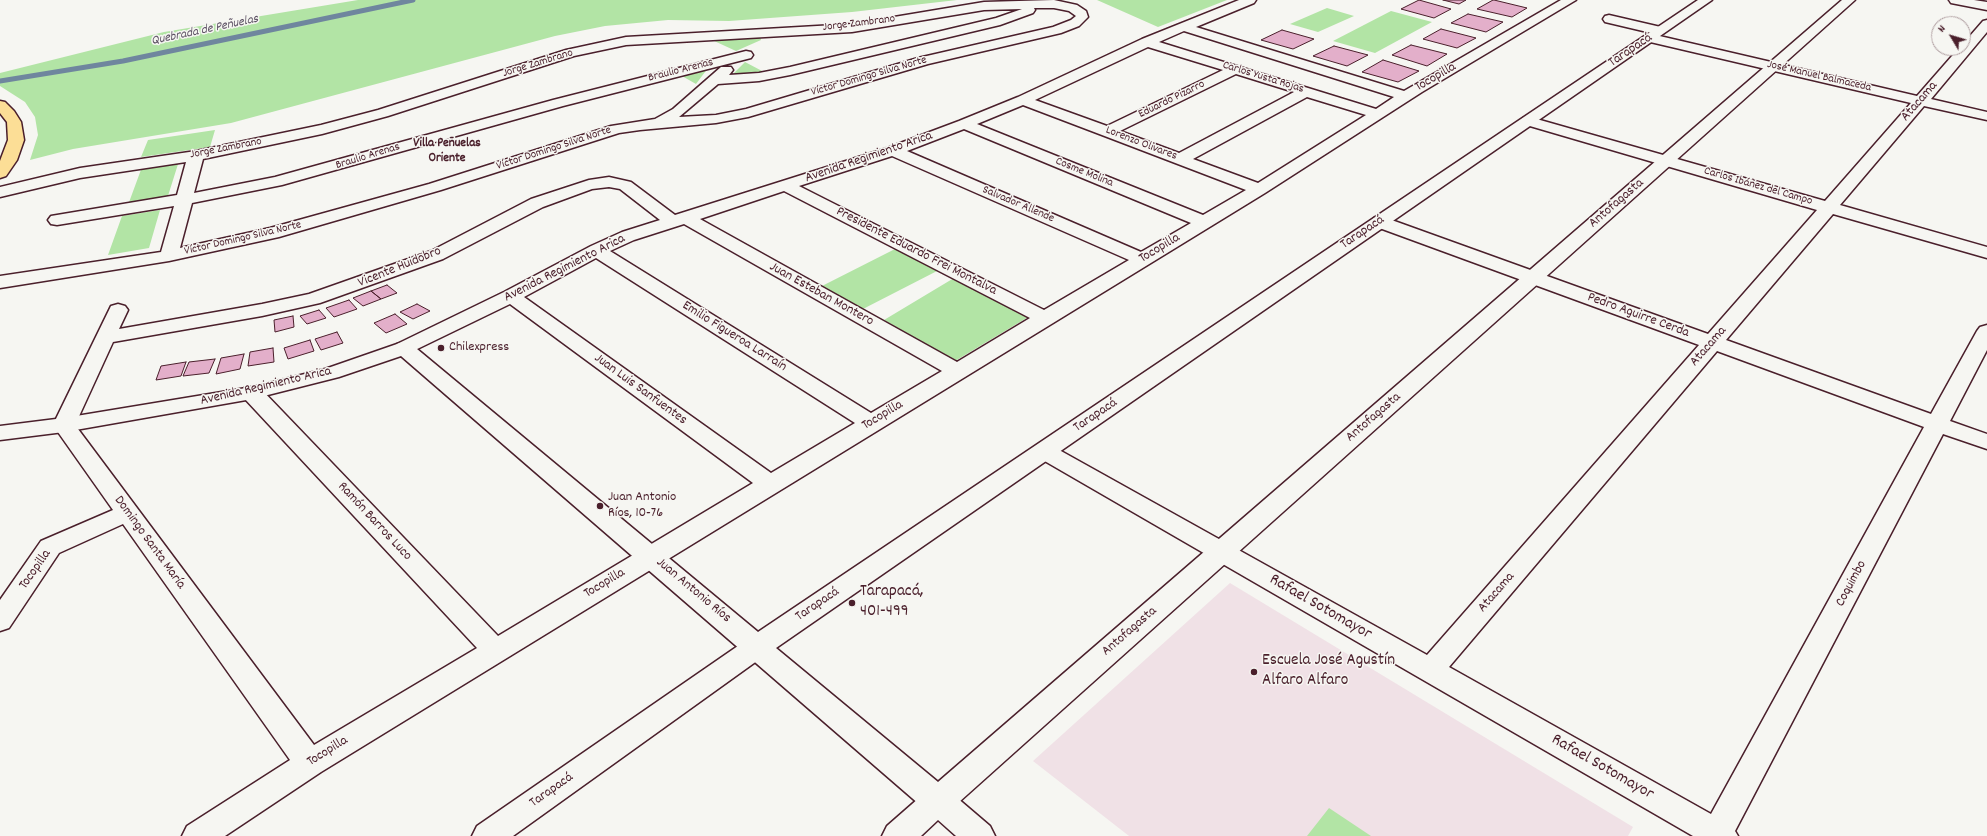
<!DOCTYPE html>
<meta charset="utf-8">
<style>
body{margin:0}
#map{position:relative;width:1987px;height:836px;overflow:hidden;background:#f6f6f2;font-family:Dekko,sans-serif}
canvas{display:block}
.north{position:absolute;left:1931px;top:16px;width:40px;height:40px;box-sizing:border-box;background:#f6f6f2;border:1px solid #b1a0a2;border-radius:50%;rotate:308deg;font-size:11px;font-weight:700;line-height:16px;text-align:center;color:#4a1f2b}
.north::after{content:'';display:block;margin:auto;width:14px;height:18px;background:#4a1f2b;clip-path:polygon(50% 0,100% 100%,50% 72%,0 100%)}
</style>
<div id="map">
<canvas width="1987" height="836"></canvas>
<div class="north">N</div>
</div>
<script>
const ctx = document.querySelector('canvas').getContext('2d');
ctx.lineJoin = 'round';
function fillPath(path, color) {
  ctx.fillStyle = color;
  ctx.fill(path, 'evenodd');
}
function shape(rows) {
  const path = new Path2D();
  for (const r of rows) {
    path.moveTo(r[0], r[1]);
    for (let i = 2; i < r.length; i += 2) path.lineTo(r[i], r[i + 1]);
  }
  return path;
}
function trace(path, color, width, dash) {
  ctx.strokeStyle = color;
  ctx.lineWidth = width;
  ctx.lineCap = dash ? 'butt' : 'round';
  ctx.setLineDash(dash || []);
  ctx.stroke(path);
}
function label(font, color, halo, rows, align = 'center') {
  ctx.font = font + ' Dekko,sans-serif';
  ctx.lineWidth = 3;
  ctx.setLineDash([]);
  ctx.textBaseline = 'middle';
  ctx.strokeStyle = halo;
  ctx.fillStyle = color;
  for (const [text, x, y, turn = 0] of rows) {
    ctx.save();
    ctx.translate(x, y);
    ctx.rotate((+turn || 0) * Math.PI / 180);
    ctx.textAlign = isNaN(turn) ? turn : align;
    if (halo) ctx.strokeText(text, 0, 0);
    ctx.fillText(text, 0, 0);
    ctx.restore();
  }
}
const built = shape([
 [1230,583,1633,827,1628,836,1129,836,1033,761]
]);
const green = shape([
 [358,0,957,0,852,12,729,21,668,20,605,26,555,36,231,123,73,149,30,160,38,135,35,117,25,102,0,86,0,73,164,32],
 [1097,0,1227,0,1158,27],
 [1327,8,1354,16,1318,32,1290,24],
 [1391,11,1432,22,1375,53,1333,41],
 [760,36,761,40,736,51,712,40],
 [745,62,764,72,733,74],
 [708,68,696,84,682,76],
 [215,130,210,147,141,157,148,140],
 [179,161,167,199,128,205,142,167],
 [160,210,149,248,108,255,122,216],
 [895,249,937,271,861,310,820,287],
 [954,278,1030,316,955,361,884,320],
 [1329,808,1371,836,1307,836]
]);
const stream = shape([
 [0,81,123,61,413,0]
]);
const building = shape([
 [1419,0,1451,9,1434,18,1401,9,1419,0],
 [1443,0,1466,0,1459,4,1443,0],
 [1493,0,1494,0,1527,8,1512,17,1477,9,1493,0],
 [1468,14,1503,22,1486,32,1451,23,1468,14],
 [1441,29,1476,38,1457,48,1423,39,1441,29],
 [1282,30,1314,39,1293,49,1261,40,1282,30],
 [1411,45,1447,54,1427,66,1392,55,1411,45],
 [1334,46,1368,55,1347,66,1313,56,1334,46],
 [1383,60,1419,71,1398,82,1362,72,1383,60],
 [387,285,397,293,381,299,371,291,387,285],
 [371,291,381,299,363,306,353,298,371,291],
 [349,300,357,309,334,317,326,308,349,300],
 [417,304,430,311,413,319,400,312,417,304],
 [319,310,326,318,307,324,300,316,319,310],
 [395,314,407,324,386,333,374,323,395,314],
 [293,316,294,327,275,332,274,320,293,316],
 [337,332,343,343,321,350,315,339,337,332],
 [310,340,314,351,288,359,284,348,310,340],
 [273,348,274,362,248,366,250,352,273,348],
 [244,354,240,369,216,374,221,358,244,354],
 [215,359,209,373,183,376,189,362,215,359],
 [186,362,181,376,156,380,161,366,186,362]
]);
const minor = shape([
 [1054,0,1077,5,1086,11,1088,17,1079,26,1061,33,928,64,748,117,716,123,640,130,619,133,441,190,279,237,169,261,0,288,0,276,161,252,174,206,57,225,51,224,48,220,51,216,177,195,186,162,80,178,0,197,0,187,80,168,196,151,321,125,378,110,566,50,626,37,852,24,984,2,1054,0],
 [1034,8,1054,8,1069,11,1076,16,1071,20,1053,27,918,58,746,109,716,115,679,117,718,84,759,81,790,75,1000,25,1033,13,1035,10,1034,8],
 [1022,9,996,18,790,67,759,73,729,75,733,70,731,67,721,67,673,109,655,119,611,126,429,184,270,228,180,248,192,203,282,185,563,106,751,58,753,55,751,52,746,51,553,100,275,177,194,193,203,159,322,134,388,116,574,56,626,45,852,32,984,10,1022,9],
 [1239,0,1256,0,1254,3,1196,27,1404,91,1561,0,1576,0,1422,92,1265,193,321,772,225,836,182,836,187,826,290,760,123,524,59,553,9,628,0,631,0,600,41,541,113,510,53,425,111,306,118,304,125,306,128,310,119,329,262,304,309,294,431,251,531,199,589,180,609,177,631,182,675,215,887,148,959,121,1018,97,1142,39,1239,0],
 [1184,31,1394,97,1376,109,1159,42,1184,31],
 [1148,47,1223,70,1107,126,1035,100,1148,47],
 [1236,74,1294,92,1179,153,1120,131,1236,74],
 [1307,97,1366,115,1258,183,1193,159,1307,97],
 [1023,105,1102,135,1246,190,1203,215,977,124,1023,105],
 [964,129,1191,223,1141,252,907,151,964,129],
 [892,156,1129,260,1044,310,799,186,892,156],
 [609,187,620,189,660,220,622,232,591,246,504,292,397,344,394,348,397,352,404,354,411,352,510,304,753,483,498,636,260,388,252,387,244,388,241,393,244,398,477,648,314,745,75,425,113,342,262,316,320,303,443,259,543,207,592,189,609,187],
 [784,191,1030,318,957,362,700,219,784,191],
 [684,224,942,371,871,413,610,251,634,240,684,224],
 [596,258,855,423,771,473,524,297,596,258],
 [1609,15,1665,28,1666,31,1660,35,1605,22,1603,19,1605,16,1609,15],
 [1987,20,1987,32,1931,99,1987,112,1987,120,1924,106,1840,205,1987,247,1987,258,1833,214,1726,340,1931,414,1977,331,1980,327,1987,325,1987,350,1950,421,1987,434,1987,449,1943,434,1735,831,1738,836,1693,836,1036,456,1033,451,1036,446,1044,444,1052,446,1427,655,1699,345,1374,226,1371,222,1374,218,1380,217,1386,218,1708,334,1817,210,1523,124,1521,121,1523,118,1533,118,1825,201,1911,103,1646,41,1645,38,1646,35,1651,34,1917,96,1959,48,1963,48,1963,44,1983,21,1987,20],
 [1717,351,1924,427,1711,814,1449,667,1717,351],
 [758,635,768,639,772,646,768,653,513,836,472,836,477,826,748,639,758,635]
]);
const tertiary = shape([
 [938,787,949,791,990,826,995,836,956,836,938,820,921,836,882,836,887,826,927,791,938,787]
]);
const secondary = shape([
 [1698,0,1712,0,776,648,938,782,1842,0,1855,0,949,811,938,815,927,811,401,356,339,377,252,399,64,432,0,440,0,426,64,418,252,387,325,369,397,344,404,342,411,344,758,632,1698,0],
 [1949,0,1974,0,1987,2,1987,10,1951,3,1949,0]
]);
const primary = shape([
 [0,101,5,102,14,111,21,122,24,140,17,160,6,176,0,178,0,161,8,140,7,122,0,113,0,101]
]);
const markers = [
 [441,348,4,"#4a1f2b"],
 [600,506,4,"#4a1f2b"],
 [852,603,4,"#4a1f2b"],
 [1254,672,4,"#4a1f2b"]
];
const farStreetnames = [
 ["Jorge Zambrano",859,24,-7],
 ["Jorge Zambrano",538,64,-17],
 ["Braulio Arenas",681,71,-14],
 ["Víctor Domingo Silva Norte",869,77,-16],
 ["José Manuel Balmaceda",1819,77,13],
 ["Carlos Yusta Rojas",1263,78,17],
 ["Eduardo Pizarro",1172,100,-26],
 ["Lorenzo Olivares",1141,144,21],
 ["Jorge Zambrano",226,149,-11],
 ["Víctor Domingo Silva Norte",554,149,-18],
 ["Braulio Arenas",368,157,-17],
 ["Cosme Molina",1084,173,22],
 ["Carlos Ibáñez del Campo",1758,187,16],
 ["Salvador Allende",1018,205,23],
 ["Víctor Domingo Silva Norte",243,239,-13]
];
const farWaternames = [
 ["Quebrada de Peñuelas",205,31,-12]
];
const farNeighbourhoodnames = [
 ["Villa Peñuelas",447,144],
 ["Oriente",447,159]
];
const streetNames = [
 ["Tarapacá",1631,51,-34],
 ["Tocopilla",1436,78,-30],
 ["Atacama",1920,102,-49],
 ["Avenida Regimiento Arica",869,158,-19],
 ["Antofagasta",1617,204,-41],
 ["Tarapacá",1363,233,-34],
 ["Tocopilla",1160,249,-31],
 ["Presidente Eduardo Frei Montalva",916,252,27],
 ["Vicente Huidobro",400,268,-22],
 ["Avenida Regimiento Arica",565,269,-27],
 ["Juan Esteban Montero",821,295,29],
 ["Pedro Aguirre Cerda",1638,316,20],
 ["Emilio Figueroa Larraín",734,337,32],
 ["Atacama",1709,347,-49],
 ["Avenida Regimiento Arica",266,387,-13],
 ["Juan Luis Sanfuentes",640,390,36],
 ["Tocopilla",883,416,-31],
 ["Tarapacá",1096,416,-34],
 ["Antofagasta",1374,418,-41],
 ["Ramón Barros Luco",374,522,47],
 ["Domingo Santa María",149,543,54],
 ["Tocopilla",36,570,-55],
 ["Tocopilla",605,584,-31],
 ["Coquimbo",1852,584,-62],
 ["Juan Antonio Ríos",693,591,40],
 ["Atacama",1497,593,-49],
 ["Tarapacá",818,605,-34],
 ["Antofagasta",1130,632,-41],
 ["Tocopilla",328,752,-32],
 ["Tarapacá",552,791,-35]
];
const poiNames = [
 ["Chilexpress",449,348],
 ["Juan Antonio",608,498],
 ["Ríos, 10-76",608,514]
];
const nearPoinames = [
 ["Tarapacá,",860,593],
 ["401-499",860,613],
 ["Escuela José Agustín",1262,662],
 ["Alfaro Alfaro",1262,682]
];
const nearStreetnames = [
 ["Rafael Sotomayor",1320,608,30],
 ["Rafael Sotomayor",1602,768,30]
];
fillPath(built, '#f0e1e6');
fillPath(green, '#b2e4a5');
trace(stream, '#6f869e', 5);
fillPath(building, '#e3afca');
trace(building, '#4a1f2b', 1);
trace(minor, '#4a1f2b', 3);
trace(tertiary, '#4a1f2b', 3);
trace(secondary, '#4a1f2b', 3);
trace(primary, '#4a1f2b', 3);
fillPath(minor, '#f6f6f2');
fillPath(tertiary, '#f6f6f2');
fillPath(secondary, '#f6f6f2');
fillPath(primary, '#fcde96');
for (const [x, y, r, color] of markers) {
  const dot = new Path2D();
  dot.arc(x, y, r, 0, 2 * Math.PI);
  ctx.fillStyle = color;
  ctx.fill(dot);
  trace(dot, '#f6f6f2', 1.5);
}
label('12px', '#4a1f2b', '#f6f6f2', farStreetnames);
label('italic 13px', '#5d5264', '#f6f6f2', farWaternames);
label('bold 13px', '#4a1f2b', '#f6f6f2', farNeighbourhoodnames);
label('14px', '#4a1f2b', '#f6f6f2', streetNames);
label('14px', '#4a1f2b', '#f6f6f2', poiNames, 'left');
label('17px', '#4a1f2b', '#f6f6f2', nearPoinames, 'left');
label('17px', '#4a1f2b', '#f6f6f2', nearStreetnames);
</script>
